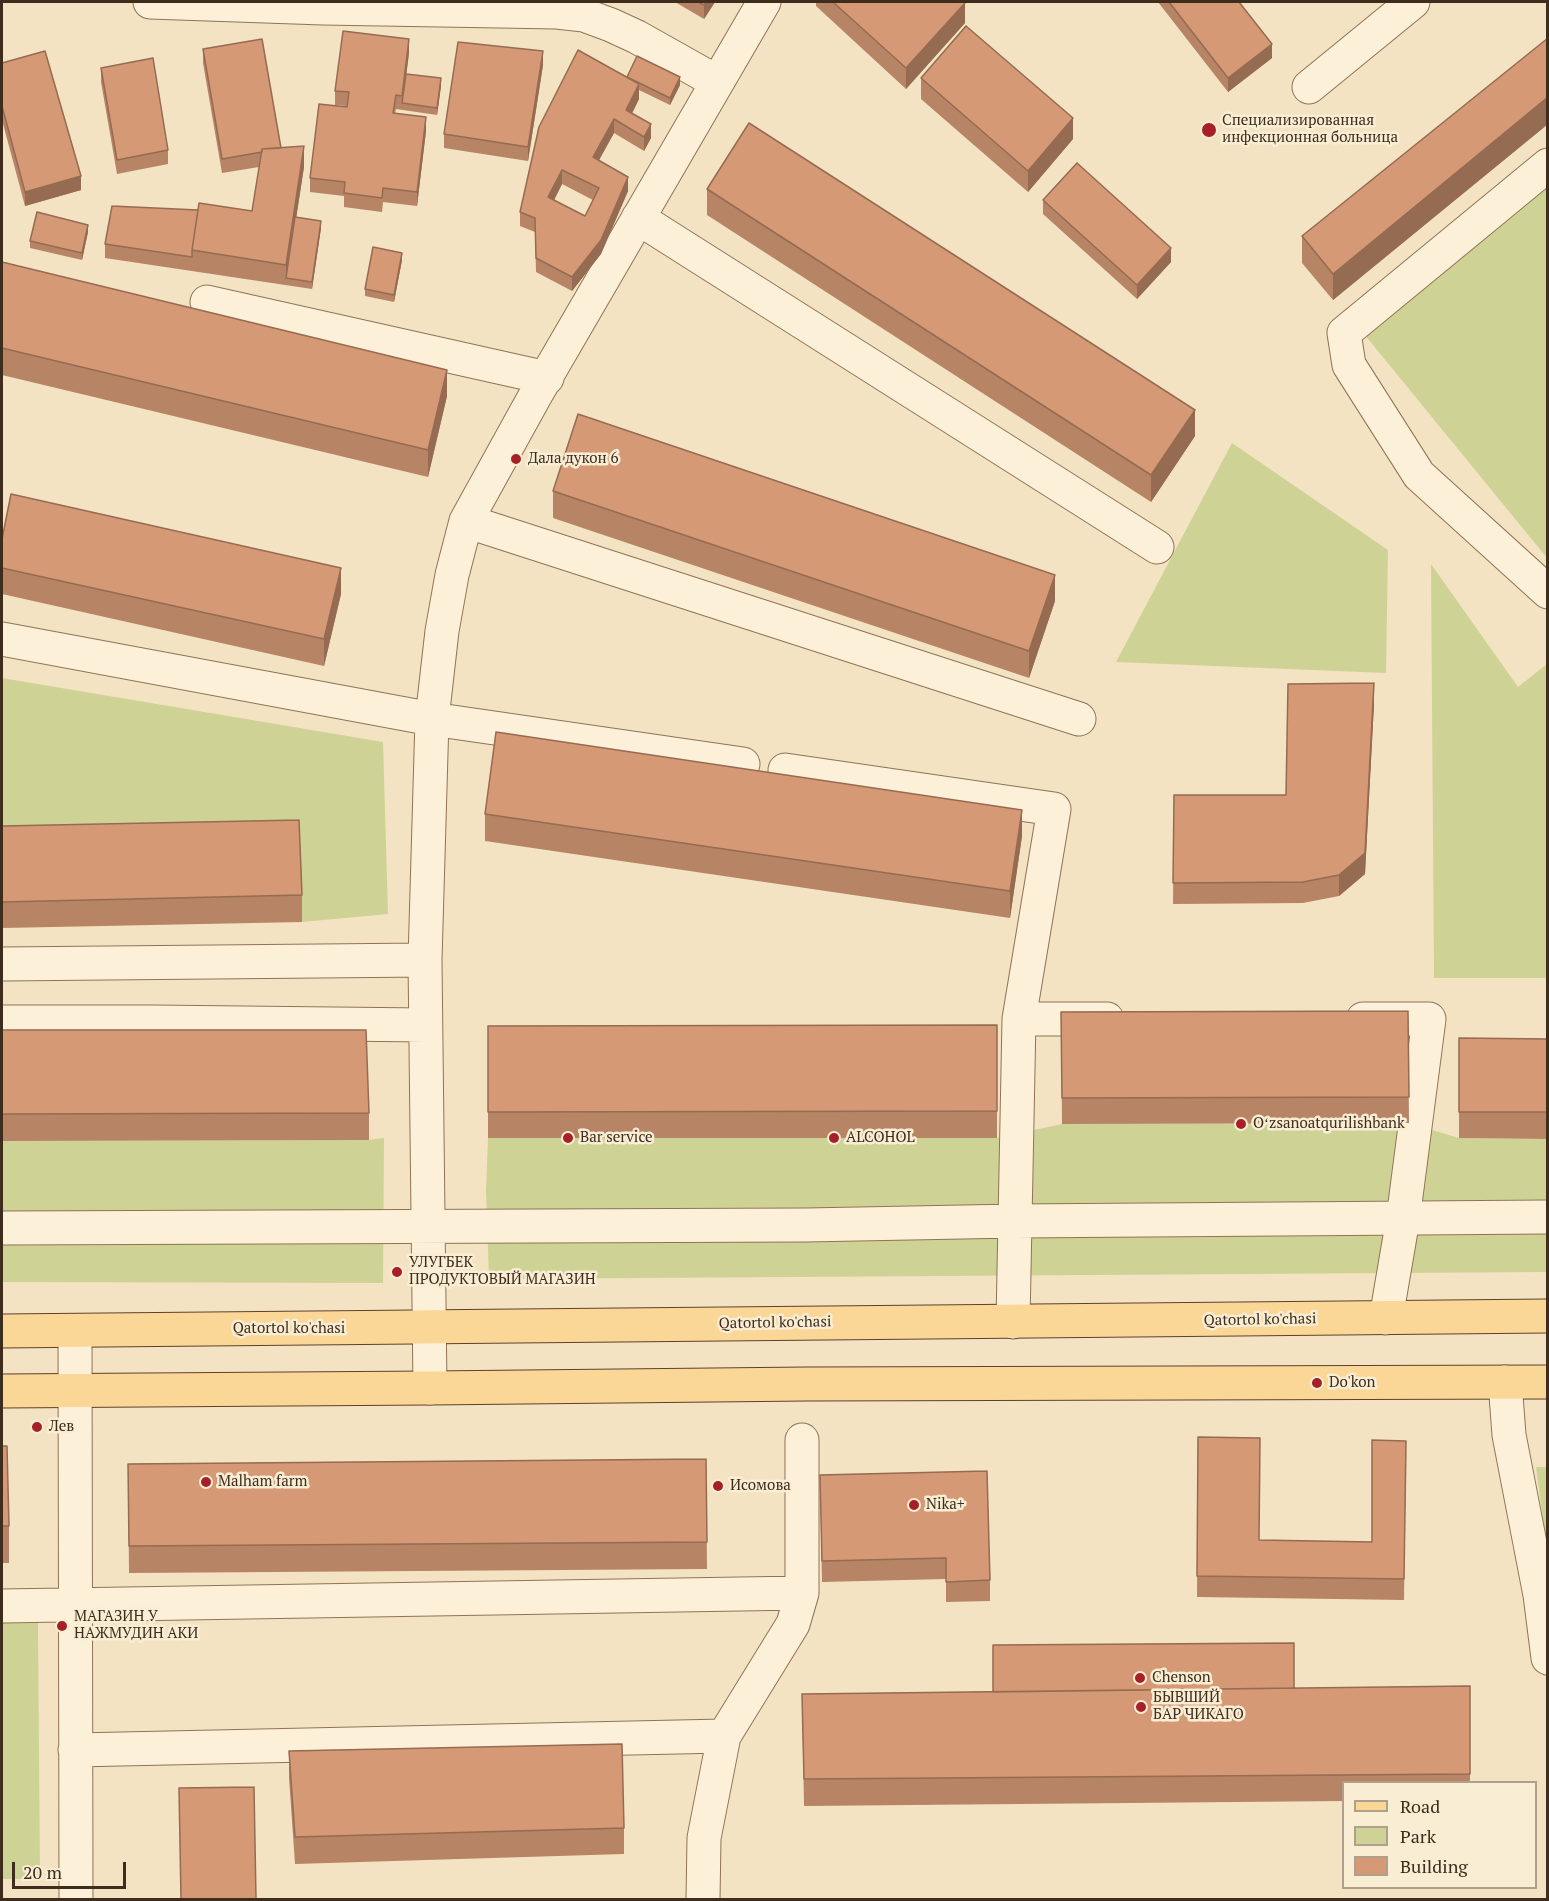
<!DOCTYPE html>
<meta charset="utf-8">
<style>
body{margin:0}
#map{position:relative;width:1549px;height:1901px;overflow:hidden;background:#f3e3c3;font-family:"PT Serif",serif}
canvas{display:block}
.frame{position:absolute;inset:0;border:3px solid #3e2c1d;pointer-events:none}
.legend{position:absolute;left:1342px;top:1781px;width:195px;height:108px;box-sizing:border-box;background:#f9edd4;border:2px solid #aea08b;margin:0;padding:8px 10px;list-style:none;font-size:18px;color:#3e2c1d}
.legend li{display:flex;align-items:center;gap:12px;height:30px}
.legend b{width:30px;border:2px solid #aea08b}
.scale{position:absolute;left:12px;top:1862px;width:114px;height:27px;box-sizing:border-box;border:3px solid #3e2c1d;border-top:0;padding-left:8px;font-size:18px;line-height:21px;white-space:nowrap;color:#3e2c1d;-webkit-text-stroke:4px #f9edd4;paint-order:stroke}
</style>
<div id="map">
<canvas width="1549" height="1901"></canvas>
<div class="frame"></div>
<ul class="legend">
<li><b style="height:8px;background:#fad797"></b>Road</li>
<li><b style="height:16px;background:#ced395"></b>Park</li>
<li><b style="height:16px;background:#d59975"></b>Building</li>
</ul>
<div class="scale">20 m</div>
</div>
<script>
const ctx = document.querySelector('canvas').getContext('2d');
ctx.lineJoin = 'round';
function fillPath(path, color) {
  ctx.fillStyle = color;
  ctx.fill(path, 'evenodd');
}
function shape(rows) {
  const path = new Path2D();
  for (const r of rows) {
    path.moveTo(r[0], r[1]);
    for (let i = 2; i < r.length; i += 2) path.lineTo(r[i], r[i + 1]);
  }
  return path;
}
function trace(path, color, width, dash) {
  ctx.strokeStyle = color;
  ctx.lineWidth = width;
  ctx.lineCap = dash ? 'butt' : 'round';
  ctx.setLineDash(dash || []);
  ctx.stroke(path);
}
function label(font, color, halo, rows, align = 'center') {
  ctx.font = font + ' "PT Serif",serif';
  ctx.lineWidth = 5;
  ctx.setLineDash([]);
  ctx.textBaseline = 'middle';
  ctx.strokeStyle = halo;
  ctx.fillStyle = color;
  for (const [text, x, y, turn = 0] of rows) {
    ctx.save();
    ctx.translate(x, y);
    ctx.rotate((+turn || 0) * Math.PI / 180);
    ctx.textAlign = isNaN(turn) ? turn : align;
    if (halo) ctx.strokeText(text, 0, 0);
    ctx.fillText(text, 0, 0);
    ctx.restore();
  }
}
const green = shape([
 [1547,185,1547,558,1364,334],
 [1232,443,1388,550,1386,673,1116,662],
 [1431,564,1518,687,1547,664,1547,978,1434,978],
 [2,678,383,742,388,914,302,922,2,853],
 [1409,1123,1459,1138,1547,1139,1547,1272,489,1279,486,1191,488,1138,997,1138,1062,1124],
 [384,1138,383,1283,2,1282,2,1141,369,1140],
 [1536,1467,1547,1467,1547,1551],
 [38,1622,40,1879,2,1879,2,1623]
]);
const minor = shape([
 [150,2,323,8,557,12,584,15,611,25,637,37,717,82],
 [1309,87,1413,2],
 [1548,165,1344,333,1349,365,1419,475,1548,592],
 [638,218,1157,547],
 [207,302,547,378],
 [466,521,1079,719],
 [2,639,432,719,743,764],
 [785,770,1054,809,1019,1019,1013,1322],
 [2,964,425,960],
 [1019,1019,1107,1019],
 [1363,1019,1429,1019,1403,1219,1386,1318],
 [2,1022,153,1022,425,1025],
 [2,1228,806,1225,1015,1221,1548,1217],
 [75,1331,76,1900],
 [1505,1382,1509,1435,1540,1595,1548,1658],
 [430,1388,425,960,432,719,442,631,452,575,466,521,535,396,764,2],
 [2,1606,802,1593],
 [75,1750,724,1736],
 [703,1900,704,1838,724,1736,793,1624,802,1593,802,1440]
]);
const major = shape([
 [2,1331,1548,1316],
 [2,1391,430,1388,807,1384,1548,1382]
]);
const wall = shape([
 [675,2,715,2,704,19],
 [816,2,964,2,965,23,906,89,816,6],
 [1158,2,1239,2,1272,58,1228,92],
 [1548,38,1548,124,1333,300,1302,263,1302,236],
 [203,49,281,148,304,167,296,217,321,228,312,289,105,258,105,244,252,211,259,167,222,173,203,63],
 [409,53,406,74,441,86,437,115,396,109,395,114,426,131,417,206,383,202,382,212,344,207,344,196,310,192,310,178,347,107,347,106,335,105,335,91],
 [2,63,81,190,25,206,2,120],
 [543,65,528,161,444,148,444,134],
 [101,68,168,150,168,164,117,174,101,82],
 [627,77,680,85,670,105,639,90,639,99,632,114,651,138,644,151,614,133,599,160,628,191,601,254,572,291,536,272,535,232,520,226,520,212],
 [562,184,593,200,585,216,554,200],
 [921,78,1073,139,1028,192,921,99],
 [707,189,1195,436,1151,502,707,215],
 [1043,200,1171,262,1137,299,1043,214],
 [88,232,82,260,30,248,30,241],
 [402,260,394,302,365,296,365,289],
 [2,262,447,396,428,477,2,375],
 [553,491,1055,601,1029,678,553,518],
 [2,539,341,594,324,666,2,594],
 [1374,704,1365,874,1339,896,1303,903,1173,904,1174,795,1286,795],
 [485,814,1022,836,1010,918,485,841],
 [2,826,302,895,302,922,2,928],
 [1408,1011,1409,1123,1062,1124,1061,1012],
 [997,1025,997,1138,488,1138,488,1026],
 [2,1030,369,1113,369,1140,2,1141],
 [1459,1038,1548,1039,1548,1139,1459,1138],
 [1198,1437,1259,1540,1372,1542,1406,1441,1404,1600,1197,1597],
 [2,1446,9,1526,9,1563,2,1563],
 [706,1459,707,1569,129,1573,128,1464],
 [820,1475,990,1580,990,1601,946,1602,946,1579,822,1582],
 [1470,1686,1470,1782,1344,1782,1344,1801,804,1806,802,1694],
 [289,1751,624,1828,624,1854,295,1864,289,1778]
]);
const shadedWall = shape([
 [706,2,715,2,704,19,704,5],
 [965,3,965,23,906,89,906,68],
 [409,39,409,53,403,103,402,103,402,96],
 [1272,44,1272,58,1228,92,1228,78],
 [543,51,543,65,528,161,528,147],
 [680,77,680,85,670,105,670,98],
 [441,78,441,86,437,115,437,108],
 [639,84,639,99,626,124,626,110],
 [1548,97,1548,124,1333,300,1333,274],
 [426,117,426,131,417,206,417,192],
 [1073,118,1073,139,1028,192,1028,171],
 [614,119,614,133,593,171,593,157],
 [651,124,651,138,644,151,644,137],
 [304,146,304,167,287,279,286,278,286,286,286,265],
 [562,170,562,184,548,212,548,197],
 [81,176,81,190,25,206,25,192],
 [628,177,628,191,601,254,572,291,572,277],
 [321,221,321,228,312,289,312,282],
 [88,225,88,232,82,260,82,253],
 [1171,248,1171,262,1137,299,1137,285],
 [402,253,402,260,394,302,394,295],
 [447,370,447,396,428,477,428,450],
 [1195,410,1195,436,1151,502,1151,475],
 [341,568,341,594,324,666,324,639],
 [1055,575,1055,601,1029,678,1029,651],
 [1374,683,1374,704,1365,874,1339,896,1339,875],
 [1022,810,1022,836,1010,918,1010,891]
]);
const building = shape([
 [698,2,706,2,704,5,698,2],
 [833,2,964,2,965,3,906,68,833,2],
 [1169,2,1239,2,1272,44,1228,78,1169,2],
 [966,26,1073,118,1028,171,921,78,966,26],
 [343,31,409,39,402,96,396,95,393,113,426,117,417,192,383,188,382,198,344,193,345,182,310,178,319,104,347,107,349,92,335,91,343,31],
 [1548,38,1548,97,1333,274,1302,236,1548,38],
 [262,39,281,148,262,149,262,152,222,159,203,49,262,39],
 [458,42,543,51,528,147,444,134,458,42],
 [578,50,639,84,626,110,651,124,644,137,614,119,593,157,628,177,601,240,572,277,536,258,535,218,520,212,539,127,578,50],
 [562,170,599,188,585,216,548,197,562,170],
 [45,51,81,176,25,192,2,106,2,63,45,51],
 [637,56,680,77,670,98,627,77,637,56],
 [153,58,168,150,117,160,101,68,153,58],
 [406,74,441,78,437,108,402,103,406,74],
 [749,123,1195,410,1151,475,707,189,749,123],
 [304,146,286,265,192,250,199,203,252,211,262,149,304,146],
 [1077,163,1171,248,1137,285,1043,200,1077,163],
 [112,206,198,210,192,250,192,257,105,244,112,206],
 [37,212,88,225,82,253,30,241,37,212],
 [295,217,321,221,312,282,286,278,295,217],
 [373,247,402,253,394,295,365,289,373,247],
 [2,262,447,370,428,450,2,348,2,262],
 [578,414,1055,575,1029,651,553,491,578,414],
 [11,494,341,568,324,639,2,568,2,539,11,494],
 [1374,683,1365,853,1339,875,1303,882,1173,883,1174,795,1286,795,1288,684,1374,683],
 [496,732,1022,810,1010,891,485,814,496,732],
 [299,820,302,895,2,902,2,826,299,820],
 [1408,1011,1409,1097,1062,1098,1061,1012,1408,1011],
 [997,1025,997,1111,488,1112,488,1026,997,1025],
 [2,1030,366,1030,369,1113,2,1114,2,1030],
 [1459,1038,1548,1039,1548,1112,1459,1112,1459,1038],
 [1198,1437,1260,1438,1259,1540,1372,1542,1372,1440,1406,1441,1404,1579,1197,1576,1198,1437],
 [2,1446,7,1446,9,1526,2,1526,2,1446],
 [706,1459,707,1542,129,1546,128,1464,706,1459],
 [987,1471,990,1580,946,1582,946,1558,822,1561,820,1475,987,1471],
 [1294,1643,1294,1688,993,1692,993,1645,1294,1643],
 [1470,1686,1470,1774,804,1779,802,1694,1470,1686],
 [622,1744,624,1828,295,1837,289,1751,622,1744],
 [254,1787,256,1899,181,1899,179,1788,254,1787]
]);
const markers = [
 [1209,130,8,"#a62027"],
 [516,459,6,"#a62027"],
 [1241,1124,6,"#a62027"],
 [568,1138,6,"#a62027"],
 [834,1138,6,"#a62027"],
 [397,1272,6,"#a62027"],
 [1317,1383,6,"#a62027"],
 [37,1427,6,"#a62027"],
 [206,1482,6,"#a62027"],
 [718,1486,6,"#a62027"],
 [914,1505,6,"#a62027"],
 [62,1626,6,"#a62027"],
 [1140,1678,6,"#a62027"],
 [1141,1707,6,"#a62027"]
];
const poiNames = [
 ["Специализированная",1222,121],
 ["инфекционная больница",1222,138],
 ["Дала дукон 6",528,459],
 ["Oʻzsanoatqurilishbank",1253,1124],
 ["Bar service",580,1138],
 ["ALCOHOL",846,1138],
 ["УЛУГБЕК",409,1263],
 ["ПРОДУКТОВЫЙ МАГАЗИН",409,1280],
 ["Do'kon",1329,1383],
 ["Лев",49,1427],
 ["Malham farm",218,1482],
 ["Исомова",730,1486],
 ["Nika+",926,1505],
 ["МАГАЗИН У",74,1617],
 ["НАЖМУДИН АКИ",74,1634],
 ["Chenson",1152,1678],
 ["БЫВШИЙ",1153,1698],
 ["БАР ЧИКАГО",1153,1715]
];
const streetNames = [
 ["Qatortol ko'chasi",1260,1320,-1],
 ["Qatortol ko'chasi",775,1323,-1],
 ["Qatortol ko'chasi",289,1329]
];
fillPath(green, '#ced395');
trace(minor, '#907357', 35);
trace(major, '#5d412c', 35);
trace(minor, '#fcf0d8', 33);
trace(major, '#fad797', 33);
fillPath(wall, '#b78465');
fillPath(shadedWall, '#956b52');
fillPath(building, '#d59975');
trace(building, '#956b52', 1.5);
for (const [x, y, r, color] of markers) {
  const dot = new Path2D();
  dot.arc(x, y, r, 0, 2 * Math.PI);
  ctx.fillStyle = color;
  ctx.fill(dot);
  trace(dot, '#f9edd4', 2);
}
label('15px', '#3e2c1d', '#f9edd4', poiNames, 'left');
label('15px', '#3e2c1d', '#f9edd4', streetNames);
</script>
